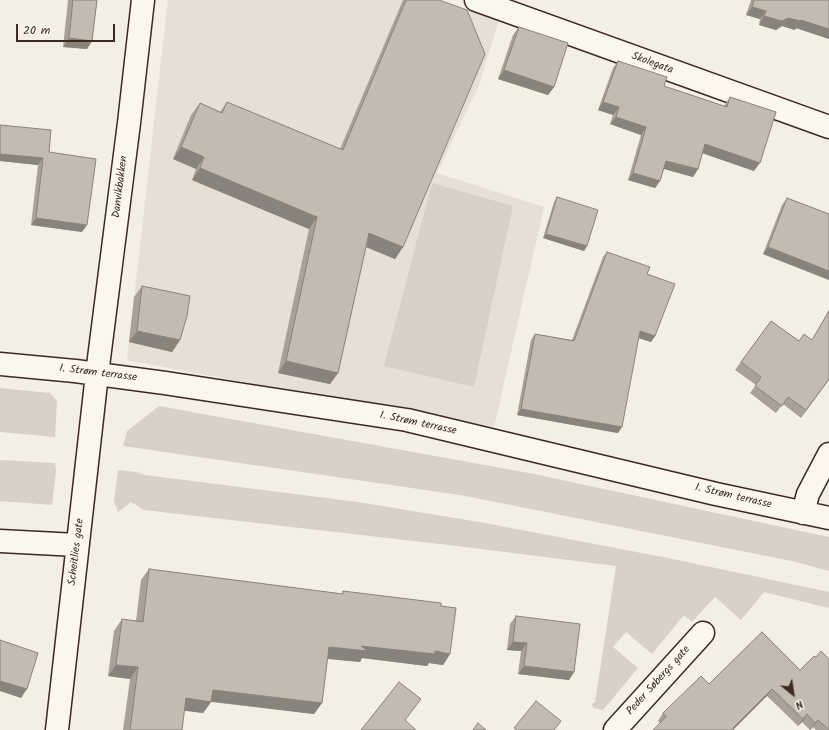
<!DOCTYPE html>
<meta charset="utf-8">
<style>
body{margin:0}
#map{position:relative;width:829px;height:730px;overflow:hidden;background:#f3efe4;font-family:Kalam,sans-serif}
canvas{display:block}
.north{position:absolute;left:773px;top:674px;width:40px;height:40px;-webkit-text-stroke:3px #fbf7ec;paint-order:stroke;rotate:150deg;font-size:11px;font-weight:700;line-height:16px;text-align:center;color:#3b2a1e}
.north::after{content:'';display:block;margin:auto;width:14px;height:18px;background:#3b2a1e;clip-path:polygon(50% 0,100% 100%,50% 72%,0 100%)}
.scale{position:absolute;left:16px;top:24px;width:99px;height:18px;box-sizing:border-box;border:2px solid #3b2a1e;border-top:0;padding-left:5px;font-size:12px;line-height:14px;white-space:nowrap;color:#3b2a1e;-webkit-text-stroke:3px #fbf7ec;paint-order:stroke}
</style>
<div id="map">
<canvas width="829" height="730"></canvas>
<div class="north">N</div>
<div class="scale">20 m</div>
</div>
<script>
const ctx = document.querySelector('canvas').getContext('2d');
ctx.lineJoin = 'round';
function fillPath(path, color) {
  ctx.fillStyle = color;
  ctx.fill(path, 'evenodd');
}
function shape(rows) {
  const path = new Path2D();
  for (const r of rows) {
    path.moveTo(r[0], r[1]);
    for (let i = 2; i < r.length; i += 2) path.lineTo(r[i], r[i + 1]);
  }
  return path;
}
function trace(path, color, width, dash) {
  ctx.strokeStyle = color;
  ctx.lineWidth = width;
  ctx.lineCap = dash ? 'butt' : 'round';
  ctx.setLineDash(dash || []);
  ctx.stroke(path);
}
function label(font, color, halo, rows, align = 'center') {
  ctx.font = font + ' Kalam,sans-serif';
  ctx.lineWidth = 3;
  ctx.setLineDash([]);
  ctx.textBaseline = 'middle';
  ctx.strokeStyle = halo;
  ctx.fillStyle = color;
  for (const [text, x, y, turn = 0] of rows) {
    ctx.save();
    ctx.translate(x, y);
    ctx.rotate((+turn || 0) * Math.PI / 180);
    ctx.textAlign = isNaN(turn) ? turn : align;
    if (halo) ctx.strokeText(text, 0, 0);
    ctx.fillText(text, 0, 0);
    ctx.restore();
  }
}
const built = shape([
 [168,0,431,0,499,20,479,85,437,173,544,207,494,427,359,404,127,360]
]);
const green = shape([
 [432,183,513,206,474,387,384,366],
 [0,388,50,393,57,401,55,437,0,432],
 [159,406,529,473,829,537,829,571,792,561,460,495,123,446,127,431],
 [0,460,55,463,56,471,52,505,0,501],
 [118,470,137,472,145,475,358,502,485,523,673,559,829,592,829,608,764,592,741,620,715,597,692,622,684,615,652,654,626,632,613,647,638,668,603,710,593,708,592,704,595,702,616,566,457,546,144,510,131,502,118,512,114,501]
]);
const minor = shape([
 [476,0,829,127],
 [0,364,75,371,165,383,407,420,716,494,829,518],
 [803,513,808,494,829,454],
 [0,541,77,545],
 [57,730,97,374,129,123,143,0],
 [615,730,703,633]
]);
const wall = shape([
 [68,0,97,0,92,41,87,49,63,47],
 [403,0,439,0,403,247,395,259,366,247,338,373,330,384,278,373,309,229,192,180,196,169,173,159,191,115,200,103,220,112,227,102,340,149],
 [751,0,829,0,829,39,796,28,795,30,782,26,776,30,759,25,760,19,746,15],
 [519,27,554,87,548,95,498,79,513,35],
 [618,61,664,86,724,106,730,97,754,171,702,153,698,169,693,177,664,169,660,181,655,188,628,180,641,135,610,124,613,115,598,110,613,68],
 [49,152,82,232,31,225,38,165,0,161],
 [557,197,587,246,584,251,543,238,554,202],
 [787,198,829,214,829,280,763,254,782,205],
 [607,252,647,274,655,336,651,342,638,338,618,433,517,415,531,340,535,334,572,340,603,257],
 [142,286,180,340,172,352,129,342,134,297],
 [829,310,829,380,801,418,783,404,776,413,750,393,756,385,735,370,771,321,799,341,812,340],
 [149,569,342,594,343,591,441,606,450,654,443,665,429,663,427,666,362,658,360,662,327,659,322,703,314,714,211,702,203,713,184,710,182,730,123,730,130,679,108,676,114,631,122,619,136,621,141,580],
 [516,616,574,672,569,680,518,674,521,651,507,650,510,624],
 [762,632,829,730,816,730,813,727,810,730,802,722,798,726,767,696,660,723,658,721,663,713,709,684]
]);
const shadedWall = shape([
 [752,7,766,11,760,19,746,15],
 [764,16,788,18,801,20,829,29,829,39,796,28,795,30,782,26,776,30,759,25],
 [69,38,92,41,87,49,63,47],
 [504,70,554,87,548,95,498,79],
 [603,102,619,107,613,115,598,110],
 [616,117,646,127,641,135,610,124],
 [705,144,760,163,754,171,699,152],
 [181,147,204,157,196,169,173,159],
 [0,154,43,158,38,165,0,161],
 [666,161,698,169,693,177,661,168],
 [200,168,317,217,309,229,192,180],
 [633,173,660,181,655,188,628,180],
 [36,218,87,225,82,232,31,225],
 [369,233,403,247,395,259,361,245],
 [546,234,587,246,584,251,543,238],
 [768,247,829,271,829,280,763,254],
 [137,331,180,340,172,352,129,342],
 [640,331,655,336,651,342,636,337],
 [286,361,338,373,330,384,278,373],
 [521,409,622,427,618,433,517,415],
 [513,642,527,643,521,651,507,650],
 [361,646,435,651,450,654,443,665,429,663,427,666,362,658,360,662,321,658,329,647],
 [116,665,138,667,130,679,108,676],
 [524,666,574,672,569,680,518,674],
 [0,681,27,689,21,698,0,691],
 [772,689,767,696,733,730,733,728],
 [213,690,322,703,314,714,207,701,211,702,203,713,178,710,186,698],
 [807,714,802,722,798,726,803,719],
 [818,720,813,727,810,730,815,723]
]);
const building = shape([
 [73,0,97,0,92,41,69,38,73,0],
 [406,0,439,0,467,10,485,54,403,247,369,233,338,373,286,361,317,217,200,168,204,157,181,147,200,103,222,113,227,102,343,150,406,0],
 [754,0,829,0,829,29,801,20,801,21,788,18,782,21,764,16,766,11,752,7,754,0],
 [519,27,568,43,554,87,504,70,519,27],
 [618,61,667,77,664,86,727,107,730,97,776,112,760,163,705,144,698,169,666,161,660,181,633,173,646,127,616,117,619,107,603,102,618,61],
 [0,125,51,130,49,152,96,159,87,225,36,218,43,158,0,154,0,125],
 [557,197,598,210,587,246,546,234,557,197],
 [787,198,829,214,829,271,768,247,787,198],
 [607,252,650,267,647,274,675,284,655,336,640,331,622,427,521,409,535,334,574,341,607,252],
 [142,286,190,296,187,316,180,340,137,331,142,286],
 [829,311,829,379,806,410,788,397,782,406,755,386,761,377,741,362,771,321,799,341,804,334,812,340,829,311],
 [149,569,343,594,343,591,441,603,441,606,456,608,450,654,435,651,435,654,361,646,368,651,329,647,322,703,213,690,211,702,186,698,182,730,130,730,138,667,116,665,122,619,143,622,149,569],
 [516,616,580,624,574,672,524,666,527,643,513,642,516,616],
 [762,632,800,670,814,656,816,657,821,651,829,659,829,730,818,720,815,723,807,714,803,719,772,689,733,728,734,730,653,730,666,717,663,713,701,676,709,684,762,632],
 [0,640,38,653,27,689,0,681,0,640],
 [399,682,421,699,405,720,416,730,361,730,399,682],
 [536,701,561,721,554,730,516,730,514,728,536,701],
 [478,723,486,730,473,730,478,723]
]);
const streetNames = [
 ["Skolegata",652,64,20],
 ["Danvikbakken",121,187,-83],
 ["1. Strøm terrasse",98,374,7],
 ["1. Strøm terrasse",418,424,12],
 ["1. Strøm terrasse",733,497,13],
 ["Scheitlies gate",77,552,-83],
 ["Peder Søbergs gate",659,681,-48]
];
fillPath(built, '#e5dfd4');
fillPath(green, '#d8d1c6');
trace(minor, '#3b2a1e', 25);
trace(minor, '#fbf7ec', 22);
fillPath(wall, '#a8a197');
fillPath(shadedWall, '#88837b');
fillPath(building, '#c3bbb0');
trace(building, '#88837b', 1);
label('11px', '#3b2a1e', '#fbf7ec', streetNames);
</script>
